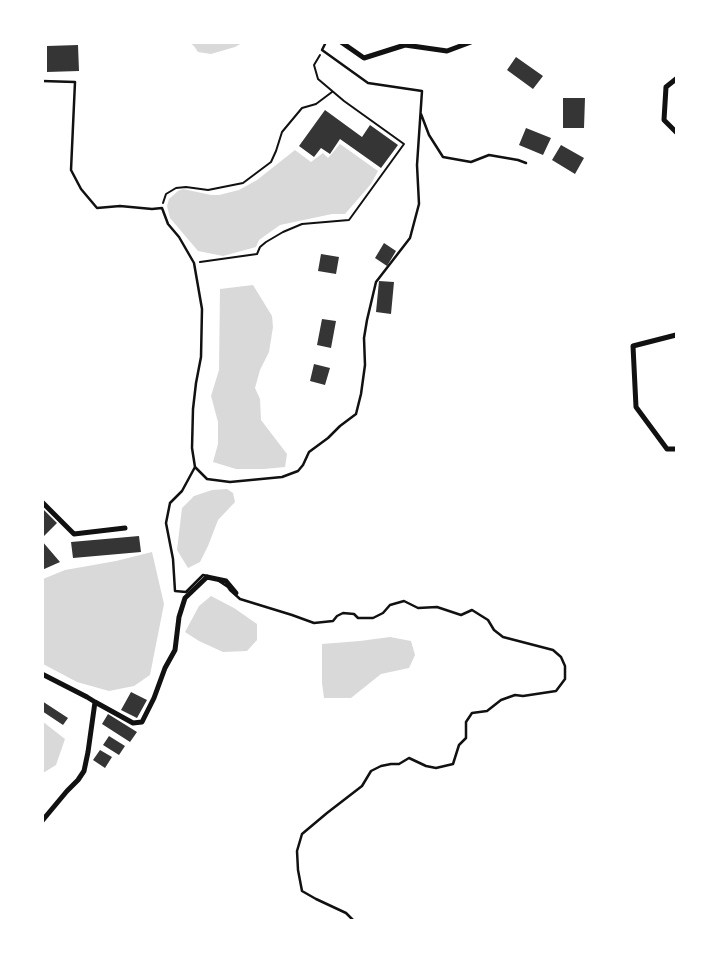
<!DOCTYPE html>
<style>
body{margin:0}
#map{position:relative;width:719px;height:963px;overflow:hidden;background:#fff;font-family:"Noto Sans",sans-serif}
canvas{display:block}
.frame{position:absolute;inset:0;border:44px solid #fff;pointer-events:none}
</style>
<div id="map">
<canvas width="719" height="963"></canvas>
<div class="frame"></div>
</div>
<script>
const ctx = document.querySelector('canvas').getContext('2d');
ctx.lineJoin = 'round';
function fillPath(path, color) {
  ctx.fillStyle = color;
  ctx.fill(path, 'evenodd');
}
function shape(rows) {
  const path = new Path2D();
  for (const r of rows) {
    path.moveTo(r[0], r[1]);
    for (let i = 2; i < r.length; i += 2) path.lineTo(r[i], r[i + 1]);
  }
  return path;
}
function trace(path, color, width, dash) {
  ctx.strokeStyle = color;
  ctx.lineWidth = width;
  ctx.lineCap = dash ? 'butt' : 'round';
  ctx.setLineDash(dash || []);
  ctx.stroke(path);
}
const water = shape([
 [190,43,242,43,235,47,211,54,198,52,194,46],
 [340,144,378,171,371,184,345,214,332,214,280,225,259,240,256,247,223,256,198,251,170,218,167,206,169,199,178,191,183,189,211,195,219,195,239,190,257,180,295,150,311,162,323,153,328,158],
 [253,285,272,316,273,327,269,352,260,370,255,388,260,399,261,420,287,454,285,467,264,469,236,469,213,462,218,444,218,422,211,396,219,370,220,289],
 [227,489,233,493,235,502,218,520,208,546,200,562,188,568,177,550,182,508,194,496,212,490],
 [152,552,164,604,150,675,134,686,109,691,77,682,43,664,43,579,65,570,116,561],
 [211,596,234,608,257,624,257,640,247,651,223,652,199,641,185,632,199,606],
 [390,637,411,641,415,655,409,668,381,674,351,698,324,698,322,683,322,644,360,641],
 [42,721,65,739,56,765,43,773]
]);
const building = shape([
 [78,45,79,71,47,72,47,46],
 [516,57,543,76,533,89,507,70],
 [563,98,585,98,584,128,563,128],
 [325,110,362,137,370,125,398,145,381,168,340,139,330,154,321,148,314,157,299,146],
 [526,128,551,138,543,155,519,145],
 [561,145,584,158,575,174,552,160],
 [384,243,396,251,387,266,375,258],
 [321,254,339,257,336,274,318,271],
 [379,281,394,282,391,314,376,312],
 [322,319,336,321,331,348,317,345],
 [314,364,330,368,325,385,310,381],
 [42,508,57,523,44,536,42,534],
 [139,536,141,552,73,558,71,542],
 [42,541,60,562,42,570],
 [131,692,147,700,137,718,121,710],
 [42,701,68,718,63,725,42,711],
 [108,714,137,732,130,742,102,724],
 [109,736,125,746,119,755,103,745],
 [100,750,112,757,105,768,93,760]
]);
const path = shape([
 [163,203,166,194,176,188,186,187,208,190,243,183,271,162,276,151,282,132,302,108,316,104,332,92],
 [200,262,257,254,260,247,266,242,283,232,302,224,349,220,404,144,344,101,318,79,314,65,320,55]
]);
const service = shape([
 [42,81,75,82,71,170,81,189,97,208,120,206,152,209,162,208,168,224,179,237,194,263,202,309,201,357,196,383,193,409,192,448,195,467,207,479,230,482,282,477,298,471,303,465,309,452,328,438,340,426,356,414,361,394,365,365,364,338,367,320,376,282,410,238,419,204,417,165,422,91,368,83,322,50,326,42],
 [421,114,429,135,443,157,471,162,489,155,518,160,526,163],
 [195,467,182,491,170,503,166,523,173,559,175,591,186,592,203,575,208,576],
 [219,581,228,587,230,590,240,599,292,615,314,623,333,621,337,616,343,613,354,614,358,618,373,618,383,613,390,605,404,601,418,608,437,607,461,615,472,610,488,620,494,630,503,637,553,650,561,657,565,666,565,679,556,691,523,696,515,695,501,700,487,711,472,713,466,722,466,738,459,745,453,764,436,768,426,766,409,758,399,764,391,764,381,766,371,771,362,786,327,813,302,834,297,851,298,870,302,891,316,899,346,913,353,920]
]);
const minor = shape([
 [341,42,364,58,405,45,447,51,471,42],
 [676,79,666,87,664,120,676,132],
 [676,335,633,346,636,407,667,449,676,449],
 [42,502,74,534,125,528],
 [42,674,87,697,95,702,88,752,84,771,78,780,67,791,42,821],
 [95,702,133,723,142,722,154,698,165,668,175,650,179,617,185,598,207,577,226,581,236,593]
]);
fillPath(water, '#d9d9d9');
fillPath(building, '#353535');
trace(path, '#111', 2);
trace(service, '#111', 2.5);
trace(minor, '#111', 5);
</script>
